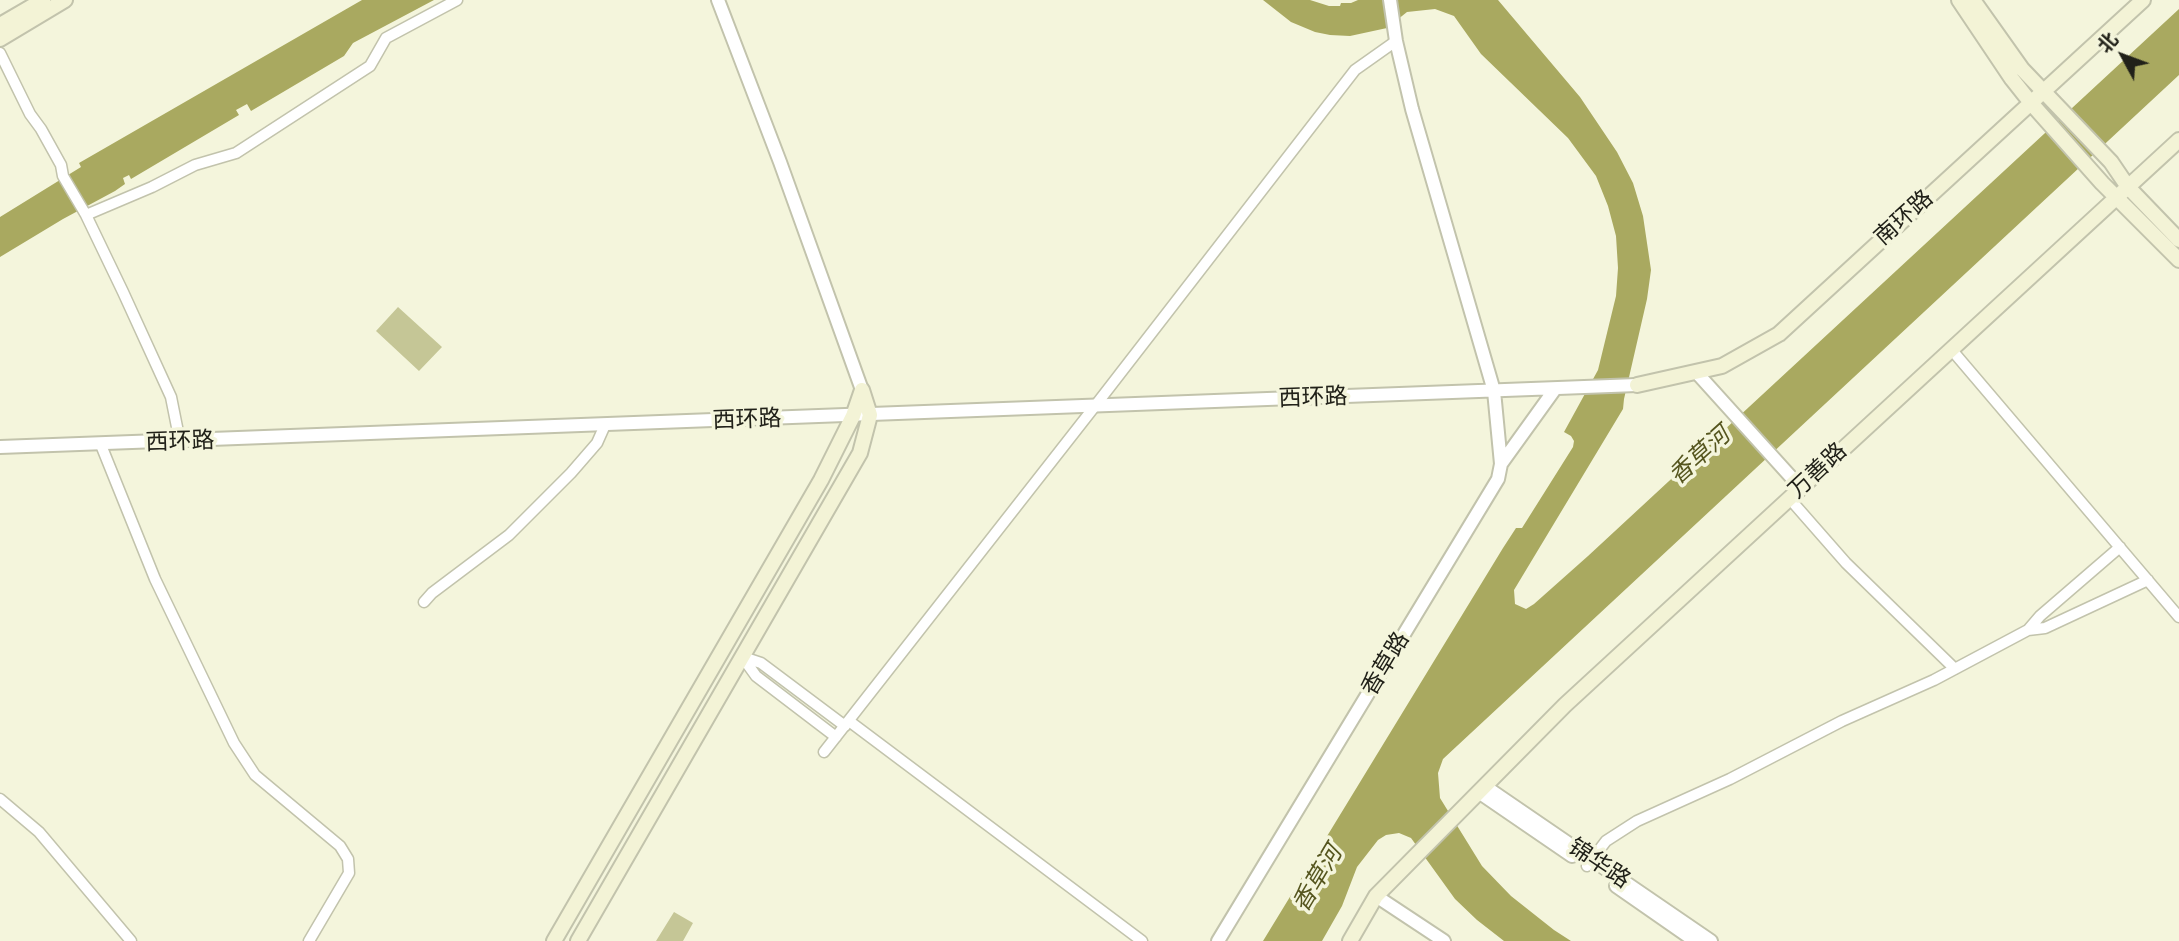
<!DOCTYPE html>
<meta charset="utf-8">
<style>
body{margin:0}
#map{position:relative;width:2179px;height:941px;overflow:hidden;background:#f4f5dc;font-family:"Noto Serif","Noto Sans SC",serif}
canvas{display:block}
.north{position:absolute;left:2088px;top:21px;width:70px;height:70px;-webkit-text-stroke:5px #f4f5dc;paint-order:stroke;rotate:311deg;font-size:19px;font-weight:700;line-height:28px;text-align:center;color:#212119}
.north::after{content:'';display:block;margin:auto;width:24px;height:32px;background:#212119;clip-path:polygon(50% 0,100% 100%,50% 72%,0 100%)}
</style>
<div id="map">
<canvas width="2179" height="941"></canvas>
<div class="north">北</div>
</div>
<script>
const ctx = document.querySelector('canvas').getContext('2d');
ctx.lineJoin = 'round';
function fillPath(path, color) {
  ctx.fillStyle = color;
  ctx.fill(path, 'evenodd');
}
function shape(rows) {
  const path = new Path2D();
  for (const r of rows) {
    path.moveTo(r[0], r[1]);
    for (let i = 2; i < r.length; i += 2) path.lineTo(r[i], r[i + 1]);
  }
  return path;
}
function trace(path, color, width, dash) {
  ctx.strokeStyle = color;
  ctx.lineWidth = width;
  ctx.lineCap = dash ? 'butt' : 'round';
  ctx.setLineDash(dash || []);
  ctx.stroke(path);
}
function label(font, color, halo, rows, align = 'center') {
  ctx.font = font + ' "Noto Serif","Noto Sans SC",serif';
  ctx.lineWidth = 7;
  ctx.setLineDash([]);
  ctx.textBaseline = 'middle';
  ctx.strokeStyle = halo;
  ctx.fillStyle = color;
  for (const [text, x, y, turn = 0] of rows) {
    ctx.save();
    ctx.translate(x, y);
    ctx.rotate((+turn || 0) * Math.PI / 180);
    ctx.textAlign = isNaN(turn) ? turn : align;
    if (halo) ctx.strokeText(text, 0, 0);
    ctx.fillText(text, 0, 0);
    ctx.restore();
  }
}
const green = shape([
 [398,307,442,347,419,371,376,331],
 [674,912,693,923,683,941,656,941]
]);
const water = shape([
 [362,0,434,0,353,43,344,56,251,111,247,104,236,110,239,115,131,179,129,175,123,178,125,184,115,191,63,219,0,257,0,217,81,167,79,163],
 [1263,0,1310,0,1329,6,1340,6,1341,3,1351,3,1358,0,1498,0,1580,97,1617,152,1633,183,1643,216,1651,270,1647,299,1624,399,1623,409,1514,590,1515,604,1526,609,1534,604,1588,556,2179,9,2179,75,1443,759,1438,773,1440,798,1482,866,1511,896,1554,930,1571,941,1504,941,1477,920,1455,899,1411,838,1399,833,1386,835,1378,840,1357,867,1342,906,1322,941,1263,941,1503,548,1516,528,1522,528,1573,447,1574,441,1571,436,1564,432,1598,370,1616,296,1618,268,1616,236,1608,206,1596,176,1568,138,1481,54,1454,16,1435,9,1407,12,1387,28,1350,36,1330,35,1315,32,1291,22]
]);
const minor = shape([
 [0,53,30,114,41,129,61,165,63,176,86,215,123,292,171,397,180,442],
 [86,215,152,187,195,165,236,153,370,66,386,38,457,0],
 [1951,349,2179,617],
 [101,445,155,579,234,743,255,775,340,846,348,859,349,873,309,941],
 [1789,498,1846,563,1955,669],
 [424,602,432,593,509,535,571,473,597,443,605,425],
 [2028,630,2045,628,2148,580],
 [743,657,761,663,845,726],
 [743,658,756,676,836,737],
 [849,721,1142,941],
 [824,752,1095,406,1355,70,1396,41],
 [0,799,39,832,131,941],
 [1587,866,1606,841,1637,821,1730,779,1842,721,1934,680,2028,630,2040,616,2120,547]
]);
const tertiary = shape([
 [718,0,780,162,862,390],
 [1390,0,1396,41,1412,109,1494,391,1501,464],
 [1697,373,1800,487],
 [0,447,1637,385],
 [1486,787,1711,941],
 [1480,793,1572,856],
 [1616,886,1695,941],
 [1376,896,1444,941],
 [1218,941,1498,479,1501,464,1555,389]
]);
const secondary = shape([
 [1959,0,2012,79,2031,103,2102,183,2179,260],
 [1973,0,2022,69,2111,162,2128,187,2179,240],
 [0,25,43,0],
 [0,39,65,0],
 [1637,385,1722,366,1779,334,2143,0],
 [554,941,821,480,853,416,862,390],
 [578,941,860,453,870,415,862,390],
 [1350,941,1376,896,1565,705,2179,140]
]);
const streetNames = [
 ["南环路",1904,218,-42],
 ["西环路",1313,398,-2],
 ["西环路",747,420,-2],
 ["西环路",180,442,-2],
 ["万善路",1818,471,-43],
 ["香草路",1386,664,-59],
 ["锦华路",1599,864,34]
];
const waterNames = [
 ["香草河",1700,456,-42],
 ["香草河",1318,879,-59]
];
fillPath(green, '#c5c696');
fillPath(water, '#a9a960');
trace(minor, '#c2c3ac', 13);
trace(tertiary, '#c2c3ac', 16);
trace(secondary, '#c2c3ac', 18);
trace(minor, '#fff', 10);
trace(tertiary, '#fff', 12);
trace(secondary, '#f3f3d6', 14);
label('23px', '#212119', '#f4f5dc', streetNames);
label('italic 24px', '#55551e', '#f4f5dc', waterNames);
</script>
